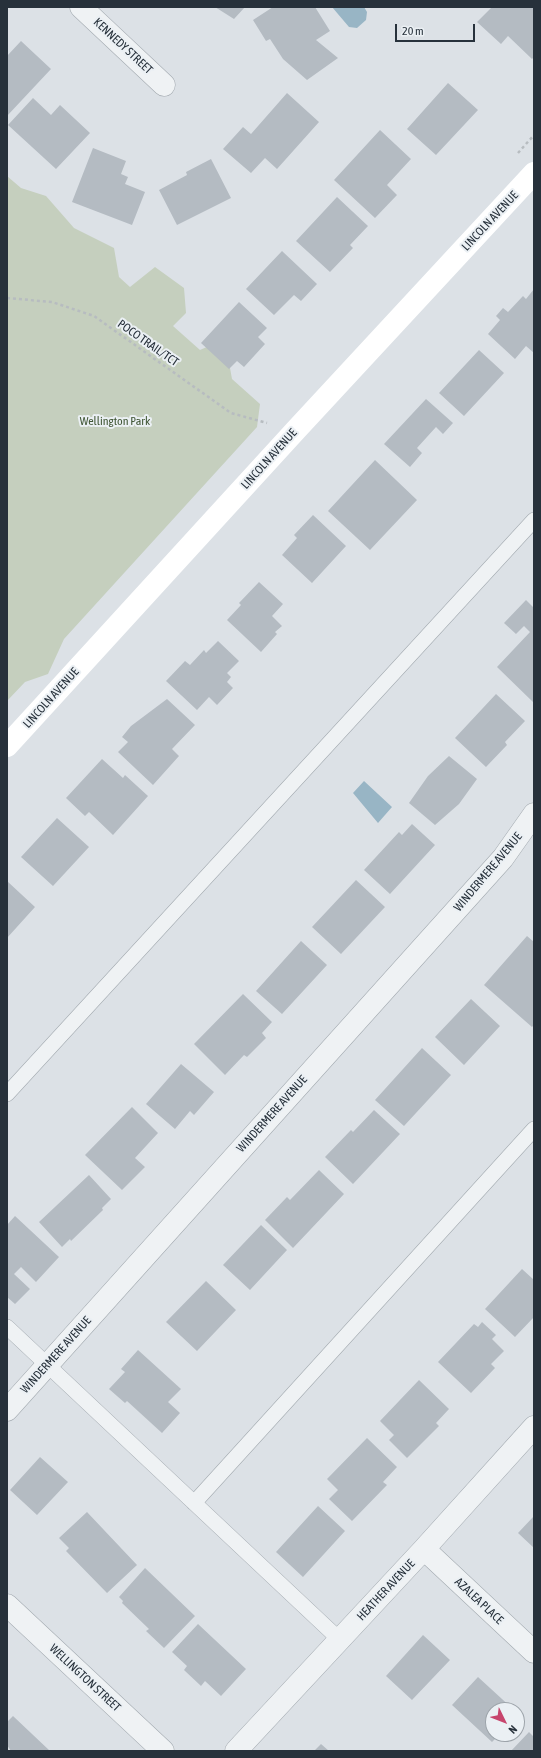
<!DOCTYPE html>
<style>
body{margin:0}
#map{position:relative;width:541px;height:1758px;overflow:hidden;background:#dce1e6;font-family:"Asap Condensed",sans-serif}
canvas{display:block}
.frame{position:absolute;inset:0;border:8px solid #27313b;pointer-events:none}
.north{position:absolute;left:485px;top:1702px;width:40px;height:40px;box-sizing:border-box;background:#ebf0f4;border:1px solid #9da4aa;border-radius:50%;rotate:133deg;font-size:11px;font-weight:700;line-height:16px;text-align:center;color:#27313b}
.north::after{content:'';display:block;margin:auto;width:14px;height:18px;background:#c7456d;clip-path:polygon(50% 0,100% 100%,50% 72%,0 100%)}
.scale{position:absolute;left:395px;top:24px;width:80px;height:18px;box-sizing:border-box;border:2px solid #27313b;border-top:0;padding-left:5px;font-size:12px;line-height:14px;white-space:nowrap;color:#27313b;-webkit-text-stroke:3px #ebf0f4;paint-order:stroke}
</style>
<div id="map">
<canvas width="541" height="1758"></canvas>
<div class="frame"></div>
<div class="north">N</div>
<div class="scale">20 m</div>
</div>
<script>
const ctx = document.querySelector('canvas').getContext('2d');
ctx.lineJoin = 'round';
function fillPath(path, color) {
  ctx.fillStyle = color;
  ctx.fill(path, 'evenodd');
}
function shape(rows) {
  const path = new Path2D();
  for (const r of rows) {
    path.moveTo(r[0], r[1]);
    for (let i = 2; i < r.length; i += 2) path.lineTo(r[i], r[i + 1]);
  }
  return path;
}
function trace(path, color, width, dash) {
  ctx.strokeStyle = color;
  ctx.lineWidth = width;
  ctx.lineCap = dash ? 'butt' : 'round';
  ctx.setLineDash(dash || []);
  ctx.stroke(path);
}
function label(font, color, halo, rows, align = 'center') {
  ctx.font = font + ' "Asap Condensed",sans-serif';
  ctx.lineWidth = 4;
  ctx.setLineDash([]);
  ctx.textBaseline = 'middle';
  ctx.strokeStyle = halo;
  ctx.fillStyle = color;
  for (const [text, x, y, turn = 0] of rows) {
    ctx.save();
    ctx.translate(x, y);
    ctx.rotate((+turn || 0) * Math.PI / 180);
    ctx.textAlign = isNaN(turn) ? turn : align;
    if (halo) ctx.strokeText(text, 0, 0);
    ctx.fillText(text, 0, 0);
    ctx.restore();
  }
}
const green = shape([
 [7,176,21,188,46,196,74,228,114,248,119,277,130,287,155,267,184,288,186,313,173,326,200,350,209,346,228,357,232,379,260,404,257,427,64,639,48,674,25,682,7,701]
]);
const water = shape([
 [332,7,364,7,367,12,366,20,357,28,349,27],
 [364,781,392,807,378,823,353,793]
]);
const building = shape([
 [215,7,245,7,234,19],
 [273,7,315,7,330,31,316,40,338,58,307,80,283,59,270,39,266,41,253,20],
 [492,7,534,7,534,57,532,59,508,36,501,44,477,22],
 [21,41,51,69,7,116,7,56],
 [448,83,478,110,436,155,407,129],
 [287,93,319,122,277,169,265,158,251,173,223,149,243,127,251,134],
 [33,98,51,115,60,105,90,133,56,169,8,125],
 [380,130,411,159,387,185,397,195,375,218,334,180],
 [93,148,126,161,121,174,128,177,125,184,145,192,132,225,72,202],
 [211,159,231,198,177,225,159,190,187,175,186,172],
 [337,197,368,226,350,245,353,248,330,272,296,241],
 [282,251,317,284,301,301,294,295,274,315,246,289],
 [534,289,534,353,526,346,515,359,488,334,500,320,496,316,503,308,508,312,523,296,526,299],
 [239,302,267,328,258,337,265,344,244,367,237,361,229,369,201,343],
 [479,350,504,373,464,416,439,393],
 [426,399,453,423,443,434,436,427,417,448,422,453,410,467,384,444],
 [375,460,417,500,370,550,328,511],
 [313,515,346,546,312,583,282,555,297,538,294,535],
 [259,582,283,604,272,616,282,626,275,632,277,634,261,652,227,620,241,605,239,603],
 [526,600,534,608,534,703,497,667,530,632,524,626,516,634,504,623],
 [218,641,239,661,227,673,231,677,227,682,233,688,217,705,209,697,197,710,166,681,185,661,190,665,204,650,206,653],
 [496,694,525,721,505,742,507,745,486,767,455,738],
 [167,699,195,725,172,749,179,756,153,785,118,752,128,742,122,737,131,726],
 [449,756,477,779,459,804,435,825,409,803,428,776],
 [102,759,123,778,125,775,148,796,113,835,89,812,85,816,66,798],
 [57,818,89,847,53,886,21,857],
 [412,824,435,845,390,894,364,870,399,832,402,835],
 [356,880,385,907,341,954,312,927],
 [7,881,35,907,7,938],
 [527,936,534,942,534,1025,532,1027,484,985],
 [301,941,327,965,282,1014,256,991],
 [243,994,272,1022,262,1033,266,1038,247,1057,244,1055,225,1075,194,1044],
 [471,999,500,1026,464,1065,435,1037],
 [422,1048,451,1075,404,1126,375,1100],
 [181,1064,214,1092,194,1115,190,1111,175,1129,146,1104],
 [132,1107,158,1133,135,1158,145,1167,122,1190,85,1155],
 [374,1110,400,1134,353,1184,325,1157,351,1130,353,1132],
 [319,1170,344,1194,293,1248,265,1220,287,1197,290,1200],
 [89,1175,111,1199,102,1208,103,1210,71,1241,70,1239,62,1247,39,1222],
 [15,1216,59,1257,36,1282,21,1267,14,1274,30,1289,15,1304,7,1297,7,1225],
 [261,1225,287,1250,250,1290,223,1265],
 [522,1269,534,1280,534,1317,515,1337,485,1309],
 [206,1281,236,1310,197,1351,166,1322],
 [482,1322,496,1335,492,1339,504,1351,491,1364,495,1368,471,1393,438,1362,474,1324,478,1327],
 [138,1350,181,1389,168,1402,180,1413,162,1433,127,1401,125,1403,109,1389,125,1372,121,1369],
 [419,1380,449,1409,436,1423,439,1426,407,1458,389,1440,394,1435,380,1421],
 [367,1438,397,1467,383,1482,387,1485,352,1521,329,1499,338,1490,327,1479],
 [40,1457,68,1482,37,1515,10,1490],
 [318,1506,345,1531,303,1577,276,1552],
 [87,1512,137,1565,107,1593,66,1551,69,1548,59,1538],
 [534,1516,534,1548,518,1533],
 [145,1568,195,1616,164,1648,146,1631,149,1629,122,1603,123,1601,119,1597],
 [198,1624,246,1669,221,1696,205,1681,201,1686,184,1670,187,1666,172,1652],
 [423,1635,450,1660,412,1700,386,1676],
 [478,1677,514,1710,493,1710,493,1734,500,1734,492,1742,452,1705],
 [13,1716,50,1751,11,1751,7,1745,7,1722],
 [529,1732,534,1737,534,1751,511,1751],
 [321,1744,329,1751,314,1751]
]);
const path = shape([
 [518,153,534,135],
 [7,298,52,302,94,316,231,413,267,423]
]);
const service = shape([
 [7,1094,534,520],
 [7,1327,340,1640],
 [194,1503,534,1129]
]);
const minor = shape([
 [81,7,164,85],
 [7,1410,503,858,534,814],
 [424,1549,534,1652],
 [236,1751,424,1549,534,1427]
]);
const tertiary = shape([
 [7,1605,163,1751]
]);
const secondary = shape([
 [7,746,295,431,534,173]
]);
const streetNames = [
 ["KENNEDY STREET",123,46,43],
 ["LINCOLN AVENUE",490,221,-47],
 ["POCO TRAIL/TCT",148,343,35],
 ["LINCOLN AVENUE",269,459,-48],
 ["LINCOLN AVENUE",51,698,-48],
 ["WINDERMERE AVENUE",488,872,-50],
 ["WINDERMERE AVENUE",272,1114,-48],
 ["WINDERMERE AVENUE",56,1355,-48],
 ["HEATHER AVENUE",386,1590,-47],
 ["AZALEA PLACE",479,1601,43],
 ["WELLINGTON STREET",85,1678,43]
];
const parkNames = [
 ["Wellington Park",115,421]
];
fillPath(green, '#c5cfbe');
fillPath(water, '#98b5c5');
fillPath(building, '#b4bbc2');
trace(service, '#a2a9af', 16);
trace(minor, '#a2a9af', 23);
trace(tertiary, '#a2a9af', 23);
trace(path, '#b7bcc0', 2.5, [3, 3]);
trace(service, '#eff2f4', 15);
trace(minor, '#eff2f4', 22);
trace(tertiary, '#eff2f4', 22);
trace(secondary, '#fff', 22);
label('12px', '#27313b', '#ebf0f4', streetNames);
label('12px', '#405635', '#ebf0f4', parkNames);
</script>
